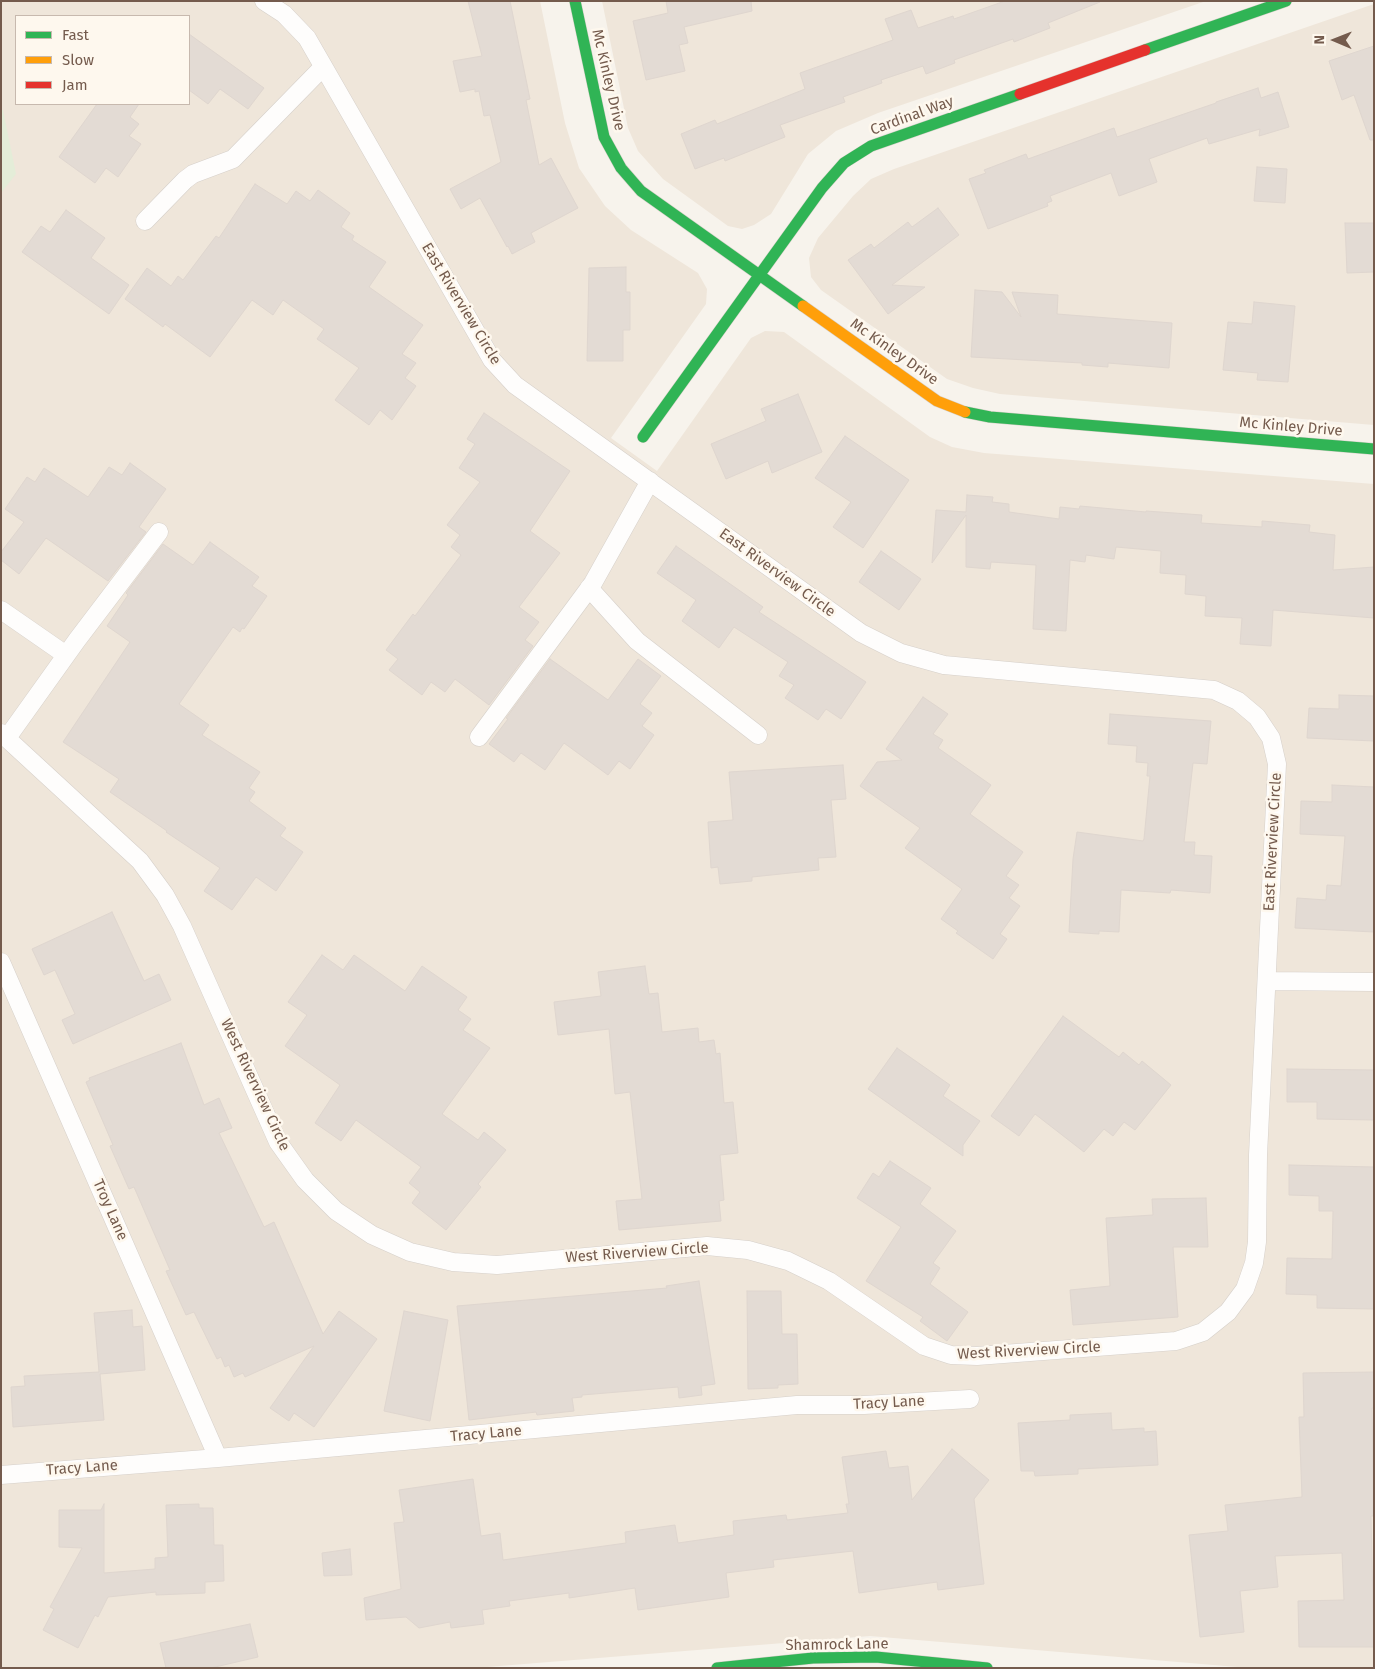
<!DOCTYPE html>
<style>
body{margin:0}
#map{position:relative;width:1375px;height:1669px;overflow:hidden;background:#f7f3ec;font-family:"Fira Sans",sans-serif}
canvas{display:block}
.frame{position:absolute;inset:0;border:2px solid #745b4d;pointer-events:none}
.legend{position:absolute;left:15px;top:15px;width:175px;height:90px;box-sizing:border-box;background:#fef8ee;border:1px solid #c7b9ae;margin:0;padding:6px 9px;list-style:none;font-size:15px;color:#745b4d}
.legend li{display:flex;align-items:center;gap:10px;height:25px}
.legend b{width:25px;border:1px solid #c7b9ae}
.north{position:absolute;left:1310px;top:15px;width:50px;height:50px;-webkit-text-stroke:4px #fef8ee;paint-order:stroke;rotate:271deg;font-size:14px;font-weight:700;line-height:20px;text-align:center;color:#745b4d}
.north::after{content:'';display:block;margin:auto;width:18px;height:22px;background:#745b4d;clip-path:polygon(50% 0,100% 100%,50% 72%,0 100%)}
</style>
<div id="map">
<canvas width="1375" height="1669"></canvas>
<div class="frame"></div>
<ul class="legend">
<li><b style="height:6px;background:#30b455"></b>Fast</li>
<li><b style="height:6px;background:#ff9f0a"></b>Slow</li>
<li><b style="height:6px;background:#e5322d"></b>Jam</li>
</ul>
<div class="north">N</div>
</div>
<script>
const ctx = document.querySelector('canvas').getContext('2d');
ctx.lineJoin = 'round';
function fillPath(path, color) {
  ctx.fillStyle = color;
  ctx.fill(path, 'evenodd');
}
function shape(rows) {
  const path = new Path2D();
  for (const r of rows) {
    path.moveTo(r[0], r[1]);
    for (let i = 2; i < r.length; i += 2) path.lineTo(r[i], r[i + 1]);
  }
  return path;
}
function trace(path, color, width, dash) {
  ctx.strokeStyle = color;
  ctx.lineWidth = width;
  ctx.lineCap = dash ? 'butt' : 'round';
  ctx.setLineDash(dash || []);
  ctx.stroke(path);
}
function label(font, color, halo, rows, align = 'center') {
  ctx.font = font + ' "Fira Sans",sans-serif';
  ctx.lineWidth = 5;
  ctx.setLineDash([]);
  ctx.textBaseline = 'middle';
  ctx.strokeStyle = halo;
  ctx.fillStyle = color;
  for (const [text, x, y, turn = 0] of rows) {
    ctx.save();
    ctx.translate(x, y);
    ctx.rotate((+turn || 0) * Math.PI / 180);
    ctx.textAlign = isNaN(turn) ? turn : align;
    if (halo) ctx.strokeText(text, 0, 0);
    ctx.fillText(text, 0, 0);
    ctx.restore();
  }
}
const residential = shape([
 [1,1,540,1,565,123,579,168,605,206,631,230,698,273,707,289,706,304,611,438,657,471,751,338,765,331,784,332,930,437,952,447,984,453,1374,484,1374,1668,1249,1668,870,1636,475,1668,1,1668],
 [16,16,189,16,189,104,16,104],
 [602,1,1206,1,878,113,836,131,808,154,771,214,754,225,742,229,728,226,663,179,638,151,628,128],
 [1374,4,1374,425,1000,394,973,388,947,379,821,290,811,277,809,258,818,238,853,196,871,179,894,169]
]);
const green = shape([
 [1,110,3,110,16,174,1,193]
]);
const building = shape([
 [468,1,510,1,530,99,526,100,539,165,551,158,578,208,531,233,535,242,512,254,508,246,507,247,480,198,461,209,450,189,501,162,490,115,484,116,479,91,475,92,475,89,460,92,453,61,482,56,468,1],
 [666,1,751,1,752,11,684,27,688,43,679,45,685,71,646,80,633,21,668,13,666,1],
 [1005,1,1100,2,1048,23,1050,28,1014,42,1013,39,954,60,955,63,926,74,923,66,881,80,882,83,843,97,845,102,780,125,785,137,725,161,724,158,695,169,681,134,715,120,717,124,805,89,800,73,893,40,885,19,911,10,918,28,953,16,954,19,1005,1],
 [189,34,264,88,248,109,220,89,208,104,189,90,189,34],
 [1374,46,1374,140,1370,140,1354,95,1342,100,1329,61,1374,46],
 [1258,88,1261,98,1278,92,1289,127,1259,136,1260,129,1209,144,1207,138,1149,159,1157,182,1119,196,1111,173,1050,196,1052,201,1047,203,1048,206,988,229,969,179,986,173,984,170,1026,154,1028,159,1114,128,1117,137,1216,103,1216,102,1258,88],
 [97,104,139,104,130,117,139,124,129,136,141,144,118,177,106,168,95,183,59,157,97,104],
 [1257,167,1287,169,1285,203,1254,201,1257,167],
 [255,184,287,204,296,191,310,201,318,190,350,213,341,227,354,236,352,240,386,262,369,287,423,325,402,354,416,363,405,378,416,386,392,420,380,410,369,425,335,400,359,368,317,339,324,329,283,300,273,315,252,300,210,357,165,324,163,327,125,299,147,268,171,286,178,276,183,280,216,236,219,238,255,184],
 [938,208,959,235,892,285,925,287,888,314,848,260,871,244,874,248,908,222,912,227,938,208],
 [66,210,105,238,91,258,129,285,109,314,22,252,41,226,50,232,66,210],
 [1345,223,1374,223,1374,272,1347,273,1345,223],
 [626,267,626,292,630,292,630,330,623,330,623,361,587,361,589,268,626,267],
 [975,290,1002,292,1021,317,1012,292,1058,295,1057,314,1172,323,1169,368,1108,363,1108,367,1082,365,1082,363,971,357,975,290],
 [1254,302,1295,306,1288,382,1257,380,1258,373,1223,370,1228,322,1252,324,1254,302],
 [798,394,822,452,772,473,768,461,726,479,711,444,766,421,761,409,798,394],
 [484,413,570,471,530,531,560,553,519,607,539,622,525,640,533,646,489,705,455,679,445,692,431,682,422,695,389,670,398,659,386,650,413,614,415,616,461,555,451,547,460,535,447,525,480,482,459,468,475,444,467,439,484,413],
 [845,436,909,480,863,548,833,527,851,502,815,478,845,436],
 [130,463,166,489,139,527,146,532,108,581,46,538,19,574,1,560,1,552,24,522,5,509,27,477,35,482,44,468,88,497,109,467,122,475,130,463],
 [967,495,993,497,992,502,1009,504,1009,512,1059,519,1060,507,1079,509,1080,506,1146,512,1146,511,1202,515,1201,523,1262,527,1262,521,1310,525,1309,532,1335,535,1333,570,1374,567,1374,618,1273,610,1271,646,1240,644,1242,618,1205,616,1206,596,1185,594,1186,575,1160,573,1161,551,1116,547,1114,559,1086,555,1085,562,1070,560,1066,631,1033,629,1036,565,991,562,990,569,966,567,966,515,932,563,936,510,966,512,967,495],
 [210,542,259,577,252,586,267,596,244,629,242,628,240,632,233,627,179,704,209,725,202,735,260,772,249,788,255,792,249,801,286,828,280,836,303,852,276,891,256,877,232,910,204,891,220,868,166,832,167,831,110,792,119,779,63,742,130,642,107,626,128,595,126,593,163,544,193,565,210,542],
 [676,546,763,607,759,612,866,682,841,719,826,709,818,720,785,698,794,685,779,676,788,662,734,627,719,648,682,621,696,600,657,573,676,546],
 [881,551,921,579,899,610,859,582,881,551],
 [550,659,608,700,638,659,661,676,640,704,652,713,642,726,654,735,630,769,619,761,608,775,564,743,545,770,521,753,514,762,489,744,508,719,506,718,550,659],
 [1339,695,1374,696,1374,741,1307,738,1309,708,1339,709,1339,695],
 [923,697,948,714,933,734,943,740,938,748,991,785,970,814,1023,852,1006,876,1019,885,1009,898,1020,906,1000,934,1007,939,993,959,956,933,958,931,941,919,962,889,905,848,920,828,860,786,877,762,902,760,886,749,923,697],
 [1110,714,1211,721,1207,764,1193,763,1184,842,1195,842,1194,855,1212,856,1210,893,1171,890,1170,893,1121,890,1119,932,1099,931,1099,934,1069,932,1073,859,1077,832,1143,841,1144,839,1150,776,1147,776,1148,763,1136,762,1137,746,1108,744,1110,714],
 [843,765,846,799,831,800,836,857,818,858,819,870,752,877,752,881,720,884,718,867,711,868,708,822,733,820,729,772,843,765],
 [1332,785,1374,787,1374,932,1295,928,1297,898,1326,900,1327,885,1341,886,1345,836,1300,834,1301,801,1332,802,1332,785],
 [112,912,144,981,159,974,171,1000,73,1044,62,1020,75,1014,55,970,44,975,32,949,112,912],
 [322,955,343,970,354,955,405,991,422,966,467,997,458,1010,471,1019,463,1030,490,1048,442,1114,478,1140,484,1132,506,1150,478,1184,481,1187,446,1230,412,1203,420,1192,409,1183,421,1167,356,1120,341,1141,315,1123,340,1085,285,1046,307,1015,288,1002,322,955],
 [645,966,649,994,658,993,662,1032,698,1028,699,1042,714,1040,716,1054,720,1053,724,1103,733,1102,738,1153,720,1155,724,1200,719,1201,721,1221,619,1230,616,1201,642,1199,630,1092,615,1094,609,1029,558,1035,554,1002,601,996,598,972,645,966],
 [1063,1016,1119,1057,1123,1052,1139,1065,1142,1061,1171,1085,1135,1130,1124,1122,1113,1136,1104,1129,1084,1152,1035,1114,1019,1136,991,1116,1063,1016],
 [181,1043,204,1105,219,1098,232,1128,219,1133,264,1227,274,1222,323,1334,339,1311,377,1339,314,1427,294,1413,289,1421,270,1408,314,1346,245,1377,243,1373,234,1377,229,1365,225,1367,221,1357,217,1359,194,1312,186,1315,166,1271,170,1270,134,1187,129,1189,110,1146,113,1145,86,1082,90,1080,89,1078,181,1043],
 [897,1048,950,1085,943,1096,980,1121,963,1145,963,1156,868,1089,897,1048],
 [1287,1069,1374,1070,1374,1120,1317,1119,1317,1102,1287,1102,1287,1069],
 [890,1161,931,1188,920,1204,956,1231,933,1263,940,1268,930,1284,968,1312,947,1341,920,1321,923,1317,866,1281,901,1227,857,1198,873,1173,879,1177,890,1161],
 [1289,1165,1374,1167,1374,1309,1317,1308,1317,1295,1286,1294,1287,1258,1332,1259,1333,1211,1319,1211,1319,1196,1289,1195,1289,1165],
 [1206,1198,1208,1247,1173,1247,1178,1317,1073,1325,1070,1290,1110,1286,1106,1218,1153,1215,1152,1199,1206,1198],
 [699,1281,715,1384,701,1386,702,1395,679,1398,678,1387,582,1395,582,1397,572,1398,574,1411,537,1415,536,1412,469,1420,457,1306,667,1288,666,1286,699,1281],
 [747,1291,781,1291,782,1334,797,1334,798,1384,778,1385,778,1388,748,1389,747,1291],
 [132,1310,133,1327,142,1326,145,1370,100,1374,104,1420,13,1427,11,1387,25,1386,24,1376,99,1372,94,1313,132,1310],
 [404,1311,448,1320,430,1421,384,1411,404,1311],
 [1374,1372,1374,1408,1372,1408,1374,1516,1371,1516,1374,1647,1299,1647,1298,1601,1344,1600,1342,1553,1275,1556,1278,1587,1240,1591,1244,1632,1200,1637,1189,1535,1228,1531,1225,1505,1302,1497,1299,1417,1304,1417,1303,1373,1374,1372],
 [1111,1413,1112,1430,1144,1428,1144,1432,1156,1431,1158,1465,1078,1469,1078,1474,1035,1476,1034,1471,1021,1471,1018,1423,1070,1420,1070,1415,1111,1413],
 [952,1449,989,1480,974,1499,984,1584,938,1590,937,1582,859,1593,853,1551,773,1560,774,1567,726,1573,729,1597,638,1610,635,1588,569,1598,569,1593,509,1601,510,1606,482,1610,484,1624,451,1628,450,1622,419,1628,406,1617,366,1620,364,1598,401,1589,394,1523,404,1522,399,1490,473,1479,481,1536,500,1533,503,1560,626,1543,625,1532,675,1525,678,1543,734,1535,733,1521,786,1515,787,1520,848,1513,846,1504,849,1504,842,1457,886,1451,889,1468,908,1466,912,1500,952,1449],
 [104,1504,104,1573,155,1569,155,1558,168,1557,166,1505,199,1504,199,1508,213,1508,214,1545,223,1545,224,1581,205,1582,205,1593,156,1595,156,1592,108,1597,98,1617,95,1615,78,1648,43,1630,54,1609,50,1607,82,1548,59,1547,59,1510,101,1510,104,1504],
 [350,1549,352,1575,324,1576,322,1553,350,1549],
 [250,1624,258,1657,211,1668,166,1668,160,1643,250,1624]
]);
const lane = shape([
 [145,221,185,180,193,174,233,159,323,67],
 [589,588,637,641,758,735],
 [1,610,66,655],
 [1,733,140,861,165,895,182,926,278,1142,305,1180,336,1211,372,1235,410,1252,453,1262,497,1265,707,1246,748,1250,788,1261,829,1281,924,1346,951,1355,977,1356,1176,1341,1203,1332,1228,1312,1245,1289,1254,1263,1257,1242,1258,1155,1277,764,1271,738,1257,717,1238,701,1214,690,944,665,901,653,861,633,515,385,492,360,307,38,284,14,264,1],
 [479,737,593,583,650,481],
 [7,738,77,640,159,532],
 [1,962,218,1458],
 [1267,981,1374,982],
 [1,1475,218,1458,797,1405,864,1405,970,1399]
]);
const fast = shape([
 [575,1,604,137,621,168,641,191,803,306],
 [1145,50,1286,1],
 [965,412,990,417,1374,449],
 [643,437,822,188,844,163,871,146,1020,94],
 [717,1668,813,1658,876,1657,987,1668]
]);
const slow = shape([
 [803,306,937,401,965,412]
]);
const jam = shape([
 [1020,94,1145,50]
]);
const streetNames = [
 ["Mc Kinley Drive",608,80,77],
 ["Cardinal Way",912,116,-20],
 ["East Riverview Circle",461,304,59],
 ["Mc Kinley Drive",894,352,35],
 ["Mc Kinley Drive",1291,427,5],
 ["East Riverview Circle",777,573,36],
 ["East Riverview Circle",1273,842,-87],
 ["West Riverview Circle",255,1085,65],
 ["Troy Lane",110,1210,66],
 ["West Riverview Circle",637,1253,-4],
 ["West Riverview Circle",1029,1351,-3],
 ["Tracy Lane",889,1403,-3],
 ["Tracy Lane",486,1434,-5],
 ["Tracy Lane",82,1468,-4],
 ["Shamrock Lane",837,1645,-1]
];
fillPath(residential, '#efe6da');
fillPath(green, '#e4edd8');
fillPath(building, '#e3dbd4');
trace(building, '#dfd6cf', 1);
trace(lane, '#d6d0ca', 19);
trace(fast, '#d6cfc8', 12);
trace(slow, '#d6cfc8', 12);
trace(jam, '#d6cfc8', 12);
trace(lane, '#fefdfc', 18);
trace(fast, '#30b455', 11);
trace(slow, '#ff9f0a', 11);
trace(jam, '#e5322d', 11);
label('15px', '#745b4d', '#fef8ee', streetNames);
</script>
